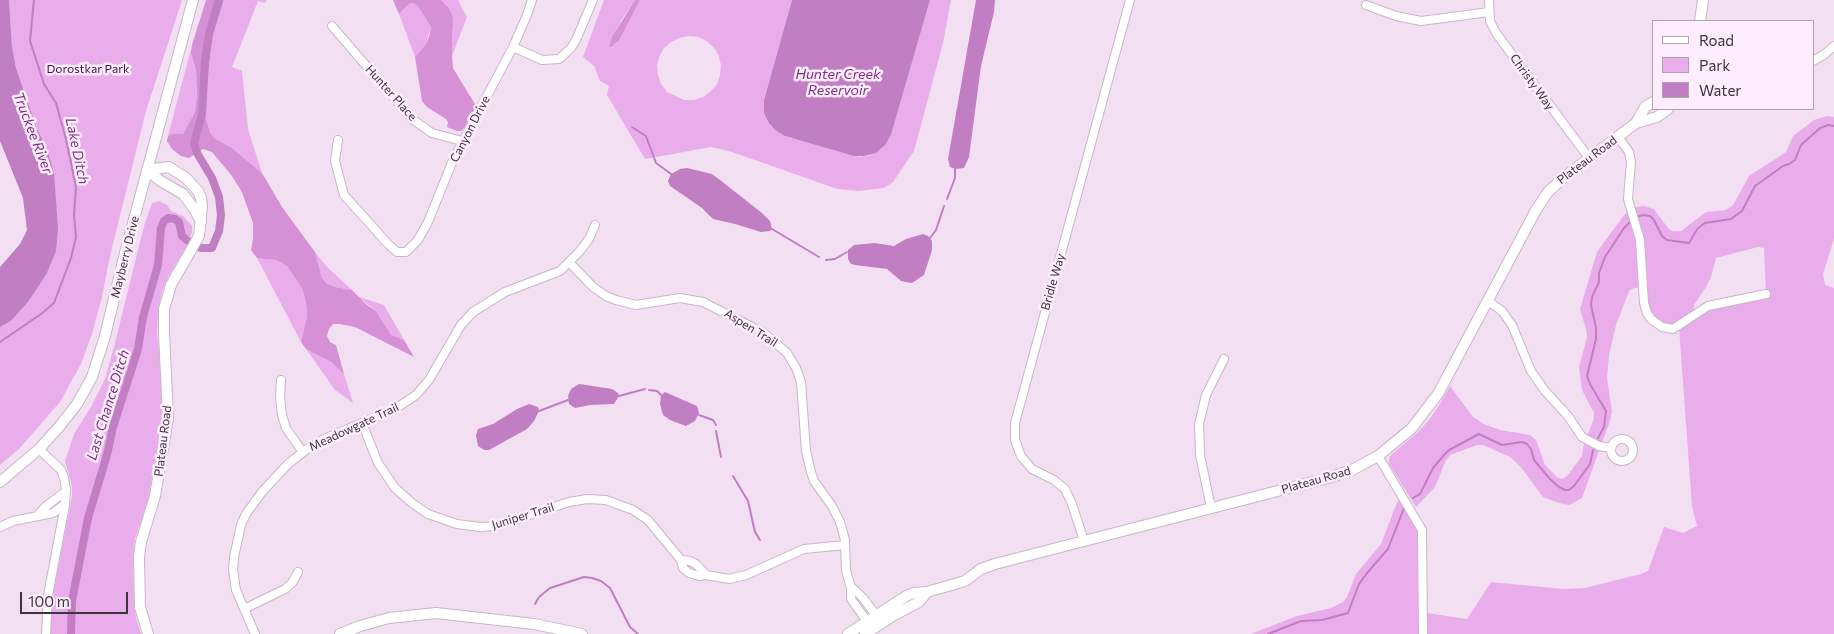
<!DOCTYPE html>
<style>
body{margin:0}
#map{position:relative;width:1834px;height:634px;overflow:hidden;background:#f2dff2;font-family:Commissioner,sans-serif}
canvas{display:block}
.legend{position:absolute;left:1652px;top:20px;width:162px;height:90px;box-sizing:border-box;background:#fdedfd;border:1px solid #b0a3b0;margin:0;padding:6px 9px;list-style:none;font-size:15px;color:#3c353c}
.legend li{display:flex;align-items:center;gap:10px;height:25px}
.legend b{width:25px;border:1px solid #b0a3b0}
.scale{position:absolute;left:20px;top:592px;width:108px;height:22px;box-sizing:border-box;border:2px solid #3c353c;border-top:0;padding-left:6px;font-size:15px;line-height:18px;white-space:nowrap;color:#3c353c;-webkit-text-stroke:4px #fdedfd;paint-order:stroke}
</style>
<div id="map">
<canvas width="1834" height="634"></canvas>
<ul class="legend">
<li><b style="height:6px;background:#fff"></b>Road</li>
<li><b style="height:14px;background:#eaadeb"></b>Park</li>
<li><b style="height:14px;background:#c17ec3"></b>Water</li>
</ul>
<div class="scale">100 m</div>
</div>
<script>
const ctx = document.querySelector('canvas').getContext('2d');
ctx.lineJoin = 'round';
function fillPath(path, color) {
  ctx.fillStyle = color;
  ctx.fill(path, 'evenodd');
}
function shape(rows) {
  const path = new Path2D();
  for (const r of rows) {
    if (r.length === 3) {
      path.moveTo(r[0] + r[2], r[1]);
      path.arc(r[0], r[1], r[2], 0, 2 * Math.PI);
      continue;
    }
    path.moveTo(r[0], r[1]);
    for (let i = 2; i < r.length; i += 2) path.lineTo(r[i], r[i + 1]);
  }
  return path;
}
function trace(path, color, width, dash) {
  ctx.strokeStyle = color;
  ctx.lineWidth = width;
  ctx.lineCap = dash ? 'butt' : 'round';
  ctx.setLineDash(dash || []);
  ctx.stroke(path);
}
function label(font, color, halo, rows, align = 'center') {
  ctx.font = font + ' Commissioner,sans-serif';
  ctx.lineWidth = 5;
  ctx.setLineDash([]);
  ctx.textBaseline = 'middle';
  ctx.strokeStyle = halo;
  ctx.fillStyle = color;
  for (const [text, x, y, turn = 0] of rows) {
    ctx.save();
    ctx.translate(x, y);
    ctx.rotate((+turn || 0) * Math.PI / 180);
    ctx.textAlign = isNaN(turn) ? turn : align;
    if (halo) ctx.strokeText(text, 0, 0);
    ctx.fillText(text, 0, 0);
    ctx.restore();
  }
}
const green = shape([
 [9,0,182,0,146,111,110,256,102,297,92,334,81,364,60,402,19,449,0,465,0,327,11,321,28,302,46,275,46,146,37,129,16,68,12,46],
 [224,0,267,0,265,3,258,1,232,67,242,71,248,129,262,173,232,148,214,138,210,132,205,115,204,106,213,35],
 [441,0,458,0,467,17,452,56,453,30,449,8],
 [604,0,635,0,622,19,609,45,620,39,640,0,792,0,764,100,771,126,785,136,859,157,870,155,881,149,891,135,930,0,951,0,943,43,914,151,893,182,884,188,858,191,838,189,823,184,732,152,711,147,645,159,607,95,609,86,600,81,594,66,583,57],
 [689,36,698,37,707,41,714,48,719,56,721,66,720,75,717,84,711,91,703,97,694,100,684,100,667,92,661,84,658,75,657,66,659,57,664,48,671,42,679,38],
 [413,3,417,5,431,27,426,44,415,57,399,14,409,4],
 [192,45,191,53,196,70,197,95,195,112,183,135,172,134,168,136],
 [1827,116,1834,117,1834,239,1823,274,1825,285,1834,288,1834,634,1427,634,1427,613,1467,619,1491,582,1564,589,1585,588,1641,574,1648,571,1664,527,1683,533,1697,526,1692,507,1679,327,1673,329,1651,319,1642,287,1634,288,1629,291,1616,325,1609,355,1607,378,1612,411,1610,421,1582,498,1569,505,1559,503,1543,497,1520,466,1510,457,1483,445,1477,445,1450,455,1445,462,1435,487,1416,507,1389,464,1389,460,1390,456,1418,432,1428,421,1438,407,1450,386,1473,417,1484,424,1500,430,1530,435,1536,440,1545,465,1557,477,1562,479,1567,476,1582,456,1583,448,1594,418,1594,413,1582,390,1579,367,1587,337,1586,329,1580,309,1597,252,1624,215,1636,207,1644,206,1654,209,1665,224,1670,230,1674,231,1681,231,1706,212,1726,210,1733,205,1749,176,1786,152,1793,136,1814,120],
 [1758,247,1764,248,1766,294,1703,308,1693,314,1694,305,1706,287,1711,277,1716,258],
 [159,201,167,205,171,211,183,216,192,226,192,232,188,244,168,277,162,292,158,313,157,333,162,388,162,421,148,500,135,539,133,558,134,603,136,618,141,634,51,634,51,610,54,589,72,496,72,486,65,461,74,434,92,405,105,379,114,347,144,226,152,203],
 [315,252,327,267,352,290,335,287,326,283,322,278],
 [257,258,276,260,287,266,302,288,306,302,307,316,301,342],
 [359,297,384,305,404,340,391,335,376,311],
 [306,349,331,362,344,374,353,403,335,390],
 [1398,500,1410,514,1419,535,1418,634,1251,634,1297,616,1331,608,1343,602,1347,597,1356,574,1381,544]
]);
const forest = shape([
 [206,0,224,0,213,35,204,106,205,115,210,132,214,138,232,148,262,173,282,207,315,252,322,278,326,283,335,287,352,290,367,305,376,311,391,335,404,340,414,357,355,327,340,324,333,324,329,329,327,336,330,342,336,345,344,374,331,362,306,349,301,342,307,316,306,302,302,288,287,266,276,260,257,258,251,250,253,239,253,223,242,192,232,176,212,152,203,149,189,158,181,156,172,149,167,141,168,136,172,134,183,134,195,112,197,95,196,70,191,53,192,45],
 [393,0,441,0,449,8,453,18,452,56,453,68,476,106,465,127,461,131,457,131,447,127,448,122,446,119,427,107,422,101,415,57,426,44,429,37,431,27,428,22,417,5,413,3,409,4,399,14],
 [635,0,640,0,620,39,611,47,609,46,612,37]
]);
const water = shape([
 [0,0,9,0,12,46,16,68,37,129,46,146,54,173,58,229,56,251,46,275,28,302,11,321,0,327,0,267,20,244,27,230,23,198,0,141],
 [792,0,930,0,891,135,885,145,876,153,864,156,854,156,785,136,775,130,769,123,764,113,764,100],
 [976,0,995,0,994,12,981,66,969,157,964,168,955,169,950,167,948,159],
 [687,168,712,174,720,180,762,213,770,221,772,229,770,231,761,232,735,224,713,219,702,208,670,186,668,181,671,174,680,169],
 [923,234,928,236,932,241,932,250,924,275,912,283,901,281,887,269,855,265,851,264,848,259,848,250,854,245,875,243,894,246,906,239],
 [579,384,612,389,618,393,619,396,614,404,590,405,575,408,569,404,568,396,571,389],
 [665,392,697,406,699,413,695,421,686,426,670,420,663,415,660,404,661,395],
 [529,404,538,407,539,411,534,421,527,429,489,450,484,450,478,446,476,435,478,429,493,424,517,409]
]);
const stream = shape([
 [632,127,646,136,656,163,671,174],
 [947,199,955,178,955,169],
 [1636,217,1643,215,1650,216,1654,220,1662,236,1667,240,1689,243,1698,228,1705,223,1731,219,1742,211,1755,186,1783,166,1789,164,1795,160,1801,145,1820,128,1828,125,1834,126],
 [772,229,819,257],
 [930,238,936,230,944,206],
 [826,260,835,259,847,252],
 [0,342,41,314,54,303,71,258,76,237,74,215,76,187,66,139,56,103,44,84,30,41,34,0],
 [649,390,657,391,661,395],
 [619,396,645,389],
 [539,411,568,400],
 [699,415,713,420,716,425],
 [716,431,721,457],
 [1598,438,1604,427,1606,411,1590,384,1587,376,1596,339,1596,328,1591,305,1592,297,1599,282,1599,273,1605,257,1624,228,1631,221],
 [733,476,748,501,755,532,760,540],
 [1413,498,1420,494,1433,468,1444,455,1449,450,1479,434,1502,445,1522,442,1527,444,1531,449,1534,460,1550,479,1559,487,1565,490,1569,490,1574,486,1590,464,1593,450],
 [535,604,539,597,550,588,584,577,592,578,601,581,610,588,630,627,638,634],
 [1268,634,1301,621,1322,620,1348,613,1359,584,1367,573,1388,549,1404,508]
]);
const canal = shape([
 [201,248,212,248,219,231,221,215,219,197,212,178,197,153,194,143,202,114,205,61,209,34,219,0],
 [71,634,72,601,88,518,107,455,113,427,138,349,143,317,158,265,161,228,164,221,168,218,175,219,179,222,182,236,188,241]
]);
const street = shape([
 [1489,0,1490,21,1496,33,1589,158],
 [1366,5,1396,16,1421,21,1489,12],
 [332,26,412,119,432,133,462,141],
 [513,47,542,60,559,59,571,48,576,40,593,0],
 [1813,61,1825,54,1834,46],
 [1618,137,1629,152,1631,162,1628,199,1640,240,1644,303,1647,313,1651,319,1662,327,1673,329,1708,306,1766,294],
 [338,140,335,161,344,195,388,244,397,252,406,252,418,240,428,222,453,160,513,47,527,15,532,0],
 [570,263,593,287,606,296,616,300,636,305,680,298,703,302,764,333,787,353,796,368,801,382,806,451,811,472,814,481,832,506,840,522,845,540,846,570,851,588,851,599,869,624],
 [1488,301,1502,311,1512,325,1531,371,1545,391,1568,416,1582,437,1599,446,1611,448],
 [281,380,280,397,282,415,286,428,302,451],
 [362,423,378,463,395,488,412,503,428,514,457,524,480,527,496,526,569,502,587,499,606,500,633,510,648,520,681,560,683,568,689,573,699,576,706,575,729,579,746,575,804,549,845,545],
 [1622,450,11],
 [39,449,61,470,64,478,66,489,65,505,48,595,46,634],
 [1378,456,1422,530,1423,634],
 [1211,508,1200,455,1199,424,1206,395,1224,359],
 [38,515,45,507,66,491],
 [0,527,13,521,53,513,65,504],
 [1084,541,1072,504,1065,489,1054,480,1032,469,1021,456,1015,440,1015,423,1130,0],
 [681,560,690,561,696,564,706,575],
 [851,588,854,589,863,598,876,615,877,620],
 [244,609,285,589,292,583,298,572],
 [255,634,236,590,233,570,234,557,241,525,246,514,262,492,288,464,307,449,326,438,395,409,416,395,429,380,461,325,473,312,505,292,560,271,579,252,589,239,595,225]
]);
const secondary = shape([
 [1700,21,1703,0],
 [1636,123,1645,107,1653,102],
 [147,170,169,167,186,178,198,191,201,198,202,206,199,236,171,285,164,309,164,332,168,418,155,496,141,542,139,557,140,607,148,634],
 [147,170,159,180,183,194,195,210,201,222],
 [0,482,39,449,59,427,77,404,92,377,105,336,126,249,193,0],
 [340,634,360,626,389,618,436,613,534,624,582,634],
 [848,634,908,595,914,593,927,592,965,581,981,569,995,564,1328,478,1352,470,1378,456,1411,429,1438,394,1536,210,1548,192,1563,178,1636,123,1657,117,1668,109],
 [865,634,894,615,919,602,927,592]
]);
const parkNames = [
 ["Dorostkar Park",88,69]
];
const streetNames = [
 ["Christy Way",1532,82,54],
 ["Hunter Place",391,93,48],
 ["Canyon Drive",470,129,-63],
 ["Plateau Road",1587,160,-37],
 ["Mayberry Drive",125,257,-76],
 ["Bridle Way",1053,282,-74],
 ["Aspen Trail",751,328,32],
 ["Meadowgate Trail",354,427,-25],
 ["Plateau Road",163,441,-83],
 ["Plateau Road",1316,480,-16],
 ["Juniper Trail",523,516,-17]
];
const waterNames = [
 ["Hunter Creek",838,74],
 ["Reservoir",838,90],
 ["Truckee River",33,133,69],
 ["Lake Ditch",77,151,78],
 ["Last Chance Ditch",108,405,-73]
];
fillPath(green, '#eaadeb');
fillPath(forest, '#d590d6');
fillPath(water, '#c17ec3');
trace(stream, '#c17ec3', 2);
trace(canal, '#c17ec3', 8);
trace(street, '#c8b6c8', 10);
trace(secondary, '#c8b6c8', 12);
trace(street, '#fff', 8);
trace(secondary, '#fff', 10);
label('12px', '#4a0b4d', '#fdedfd', parkNames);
label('12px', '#3c353c', '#fdedfd', streetNames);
label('italic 14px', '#7f2f83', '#fdedfd', waterNames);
</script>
